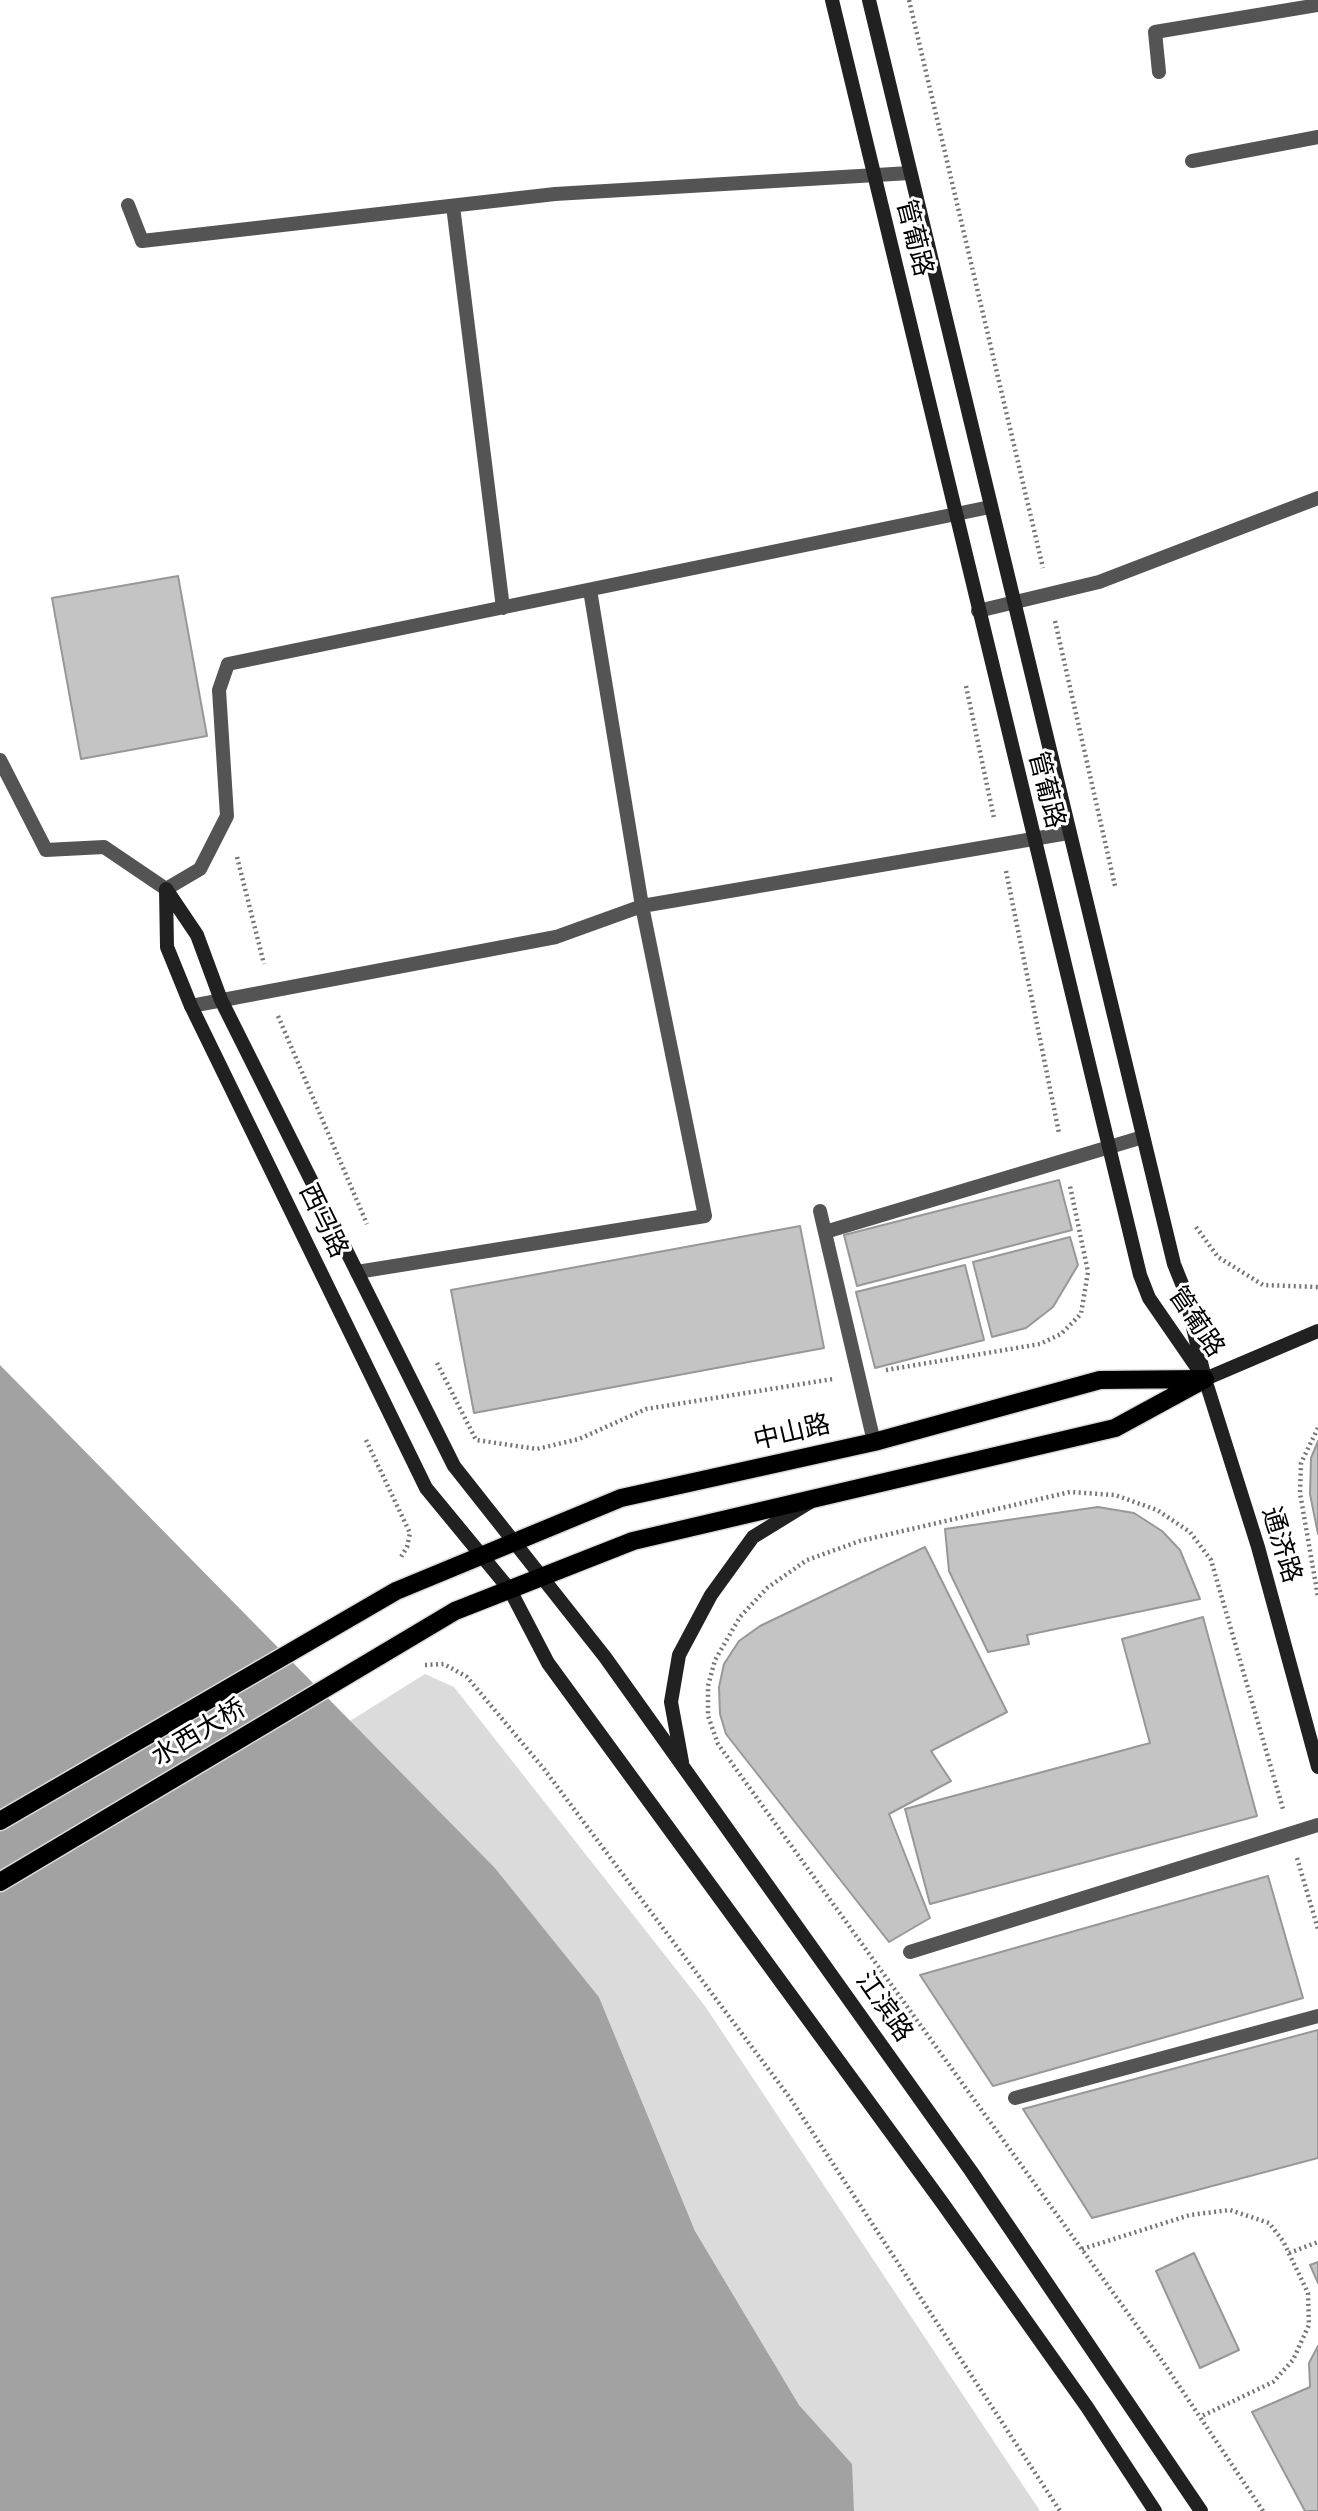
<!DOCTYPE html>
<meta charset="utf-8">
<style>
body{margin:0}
canvas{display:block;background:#fff}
</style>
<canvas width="1318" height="2511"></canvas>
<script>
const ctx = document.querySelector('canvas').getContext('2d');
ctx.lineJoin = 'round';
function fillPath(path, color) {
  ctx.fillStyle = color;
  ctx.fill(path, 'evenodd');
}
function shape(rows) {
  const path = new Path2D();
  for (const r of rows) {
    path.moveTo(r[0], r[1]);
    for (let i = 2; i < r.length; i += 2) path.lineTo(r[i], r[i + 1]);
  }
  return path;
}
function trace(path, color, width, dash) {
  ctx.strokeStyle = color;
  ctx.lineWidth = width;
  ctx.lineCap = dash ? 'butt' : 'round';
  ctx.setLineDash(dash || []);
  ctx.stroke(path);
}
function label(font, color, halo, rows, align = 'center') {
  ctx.font = font + ' "PT Sans Narrow","Noto Sans SC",sans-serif';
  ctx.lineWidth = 6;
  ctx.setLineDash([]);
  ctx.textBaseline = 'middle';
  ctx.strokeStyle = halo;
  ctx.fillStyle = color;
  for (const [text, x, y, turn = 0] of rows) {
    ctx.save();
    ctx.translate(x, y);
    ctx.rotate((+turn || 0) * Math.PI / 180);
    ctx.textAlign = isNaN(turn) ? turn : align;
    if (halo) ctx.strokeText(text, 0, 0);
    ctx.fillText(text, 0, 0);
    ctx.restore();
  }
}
const green = shape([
 [425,1674,454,1687,705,2006,1040,2511,854,2511,851,2464,799,2405,695,2231,599,1997,495,1868,350,1721]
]);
const water = shape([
 [0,1365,495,1868,599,1997,695,2231,799,2405,852,2464,854,2511,0,2511]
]);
const building = shape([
 [178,576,207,736,81,759,52,598,178,576],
 [1059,1180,1072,1230,857,1286,844,1235,1059,1180],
 [800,1226,824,1348,474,1413,451,1290,800,1226],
 [1070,1237,1078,1265,1053,1307,1026,1328,992,1337,973,1262,1070,1237],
 [965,1265,984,1340,875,1368,856,1292,965,1265],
 [1318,1441,1318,1534,1310,1494,1311,1458,1318,1441],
 [1098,1507,1134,1513,1162,1531,1180,1550,1200,1599,1027,1635,1029,1644,988,1652,949,1571,945,1529,1098,1507],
 [925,1547,1007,1712,931,1751,951,1781,889,1814,930,1918,889,1942,726,1734,720,1714,719,1687,724,1664,739,1641,760,1626,925,1547],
 [1203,1617,1257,1816,930,1904,905,1809,1150,1743,1122,1639,1203,1617],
 [1268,1876,1303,1998,993,2086,920,1975,1268,1876],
 [1318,2030,1318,2158,1092,2218,1023,2109,1318,2030],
 [1194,2253,1239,2350,1200,2368,1156,2271,1194,2253],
 [1318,2262,1318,2283,1310,2265,1318,2262],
 [1318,2346,1318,2511,1305,2511,1252,2412,1310,2387,1309,2363,1318,2346]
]);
const path = shape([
 [909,0,1043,568],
 [1055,621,1115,886],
 [966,686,994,818],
 [237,857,264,964],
 [1006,871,1059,1133],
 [278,1016,367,1224],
 [1196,1227,1218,1257,1263,1285,1318,1287],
 [437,1363,476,1440,537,1449,579,1439,646,1409,833,1379],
 [886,1370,1040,1344,1061,1334,1081,1314,1088,1272,1070,1186],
 [1318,1428,1301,1463,1300,1493,1318,1597],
 [366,1440,410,1533,407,1547,401,1557],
 [425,1665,444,1664,467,1677,544,1769,790,2098,1060,2511],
 [1297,1858,1318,1929],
 [1082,2249,1190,2215,1230,2210,1269,2223,1283,2241,1308,2293,1309,2325,1293,2360,1273,2382,1200,2417],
 [1289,2253,1318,2242],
 [1263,2511,1163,2362,718,1744,708,1716,708,1686,715,1660,740,1617,767,1588,807,1560,860,1541,1070,1492,1115,1495,1157,1510,1190,1532,1211,1560,1283,1809]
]);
const lane = shape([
 [1159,72,1155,32,1318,5],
 [1192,161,1318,137],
 [128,205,142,241,555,194,910,173],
 [453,206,503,608],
 [978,611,1099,582,1318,498],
 [166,889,200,869,227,816,219,690,228,664,990,507],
 [191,1006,556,937,642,906,1068,833],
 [820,1211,874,1442],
 [825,1232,1143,1137],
 [357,1272,705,1216,642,906,590,590],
 [910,1952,1318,1825],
 [1015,2098,1318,2016]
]);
const street = shape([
 [0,760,46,850,104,847,166,889]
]);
const secondary = shape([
 [832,0,1140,1275,1149,1298,1200,1372],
 [869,0,1174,1264,1184,1289,1205,1379,1258,1547,1318,1767],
 [166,889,197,935,221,1000,454,1466,605,1657,971,2171,1201,2511],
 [166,889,167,947,191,1006,426,1488,510,1590,548,1663,941,2201,1087,2407,1155,2511],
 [1205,1379,1318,1331],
 [682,1762,671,1702,679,1655,711,1595,753,1537,810,1502]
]);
const primary = shape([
 [0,1821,396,1591,621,1498,874,1442,1100,1380,1201,1379],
 [0,1882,455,1611,633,1541,1115,1428,1205,1379]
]);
const streetNames = [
 ["管葡路",914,238,76],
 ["管葡路",1046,790,76],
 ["西马路",323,1221,64],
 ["管葡路",1196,1322,56],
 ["中山路",792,1433,-13],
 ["通济路",1281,1545,73],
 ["水西大桥",199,1733,-31],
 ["江滨路",884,2007,55]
];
fillPath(green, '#dbdbdb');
fillPath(water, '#a2a2a2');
fillPath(building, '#c4c4c4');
trace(building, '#989898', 2);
trace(primary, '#dbdbdb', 21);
trace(path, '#767676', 4.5, [2, 3.5]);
trace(lane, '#545454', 14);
trace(street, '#545454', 14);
trace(secondary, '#212121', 14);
trace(primary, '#000', 18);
label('26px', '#000', '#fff', streetNames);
</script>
